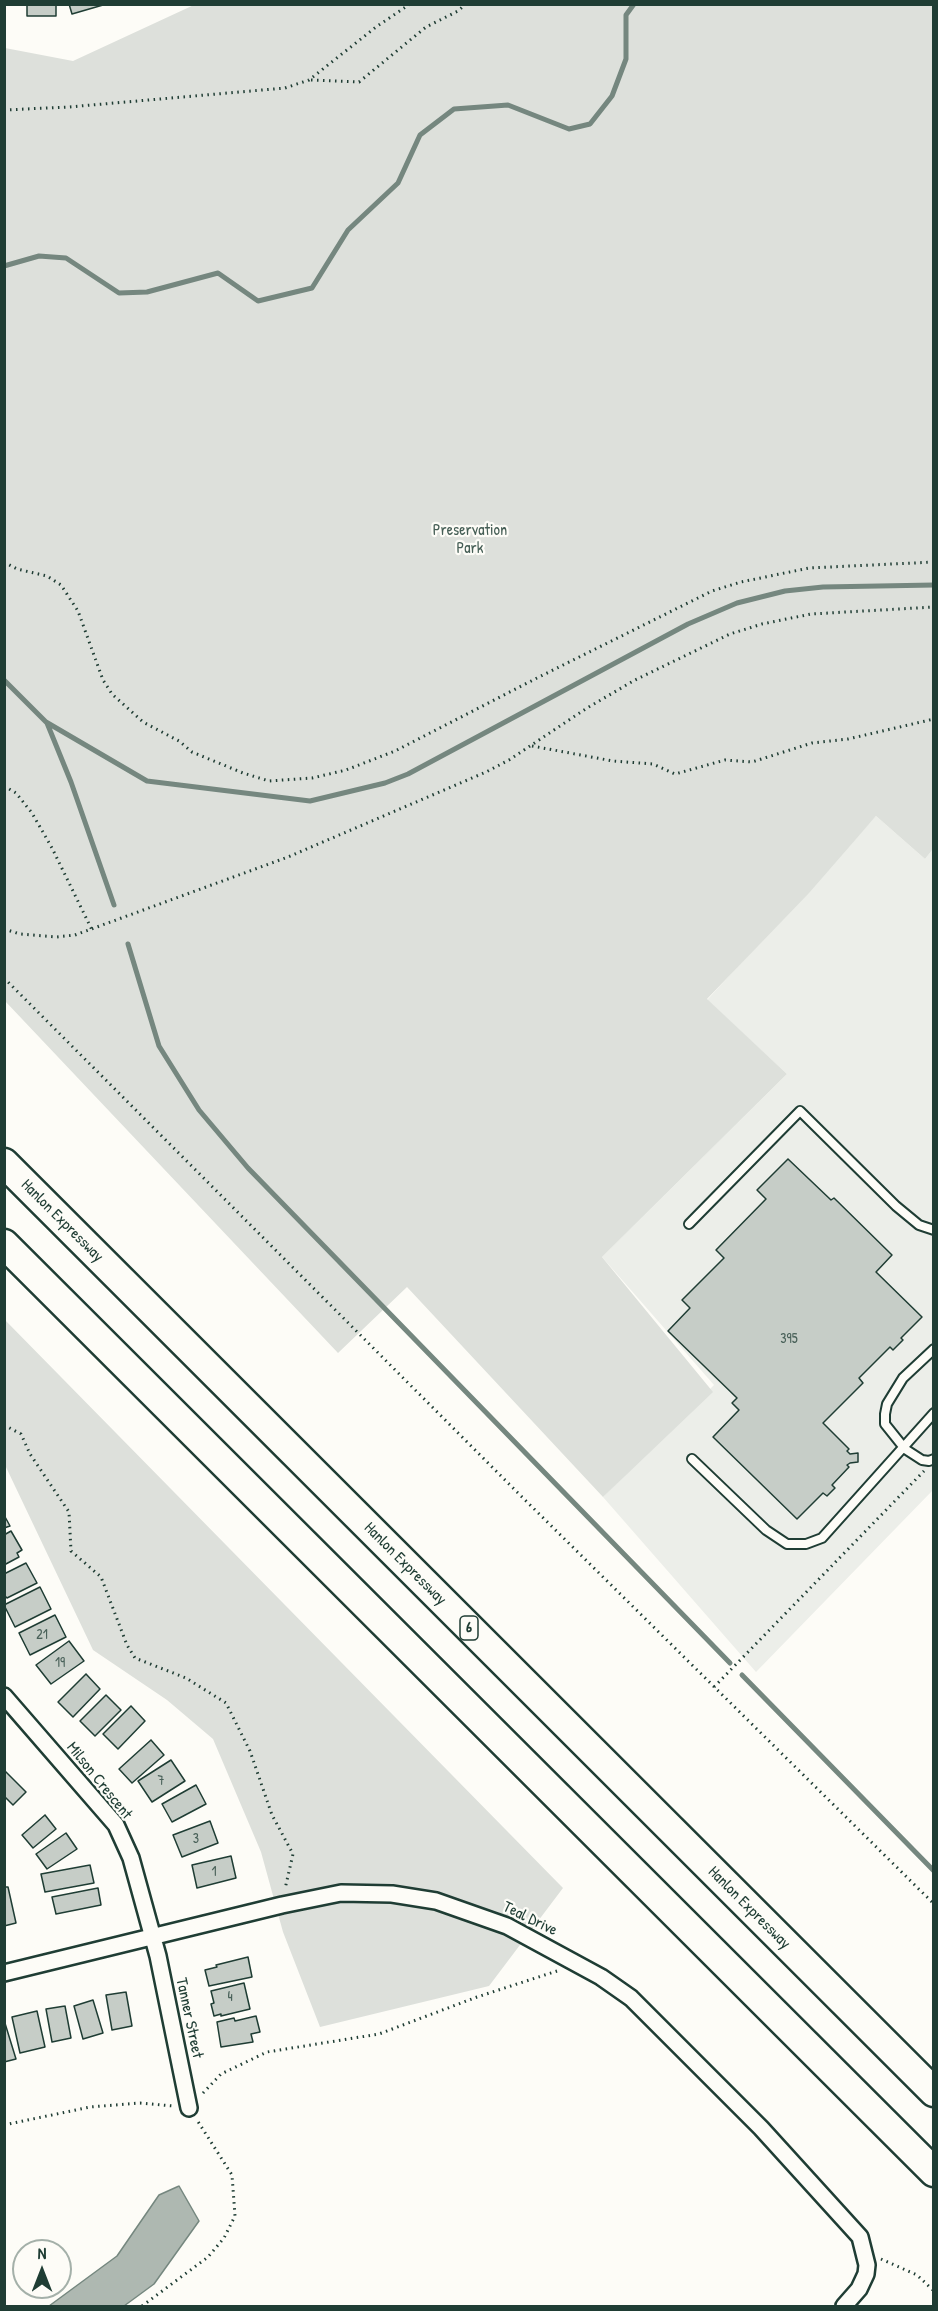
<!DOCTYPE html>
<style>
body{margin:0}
#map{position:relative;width:938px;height:2311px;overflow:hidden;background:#fdfcf7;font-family:"Patrick Hand",sans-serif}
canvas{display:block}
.frame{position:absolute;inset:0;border:6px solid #1f3d34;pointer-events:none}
.north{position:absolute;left:12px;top:2239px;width:60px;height:60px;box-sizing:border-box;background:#fdfcf7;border:2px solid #a4b0a9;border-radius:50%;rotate:0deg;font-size:16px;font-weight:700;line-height:24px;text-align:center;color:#1f3d34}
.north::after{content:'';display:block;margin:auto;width:21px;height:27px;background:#1f3d34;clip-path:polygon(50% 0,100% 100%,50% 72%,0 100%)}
</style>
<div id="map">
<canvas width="938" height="2311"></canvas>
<div class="frame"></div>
<div class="north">N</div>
</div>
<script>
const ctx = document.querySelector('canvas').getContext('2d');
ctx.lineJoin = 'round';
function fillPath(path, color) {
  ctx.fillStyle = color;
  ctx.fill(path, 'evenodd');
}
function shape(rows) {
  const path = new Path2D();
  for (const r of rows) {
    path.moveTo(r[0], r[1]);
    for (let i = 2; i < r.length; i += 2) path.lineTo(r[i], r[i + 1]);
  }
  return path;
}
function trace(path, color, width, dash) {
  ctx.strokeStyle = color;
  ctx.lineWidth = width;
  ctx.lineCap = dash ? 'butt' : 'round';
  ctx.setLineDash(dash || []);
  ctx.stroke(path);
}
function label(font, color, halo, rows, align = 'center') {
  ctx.font = font + ' "Patrick Hand",sans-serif';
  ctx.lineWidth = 4.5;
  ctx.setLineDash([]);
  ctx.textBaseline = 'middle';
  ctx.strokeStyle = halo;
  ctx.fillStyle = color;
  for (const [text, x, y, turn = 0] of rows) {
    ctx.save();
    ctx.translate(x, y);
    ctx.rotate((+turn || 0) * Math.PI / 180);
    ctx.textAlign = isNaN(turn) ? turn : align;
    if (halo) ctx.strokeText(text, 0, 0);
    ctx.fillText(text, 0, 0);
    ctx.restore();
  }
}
const built = shape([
 [876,816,925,859,933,849,933,1490,756,1672,603,1497,714,1385,602,1257,787,1074,707,1000]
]);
const green = shape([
 [196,4,933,5,933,849,925,859,876,816,809,893,707,999,787,1074,602,1257,713,1392,603,1497,407,1287,338,1353,5,1001,5,48,73,61],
 [5,1320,563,1888,489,1986,320,2027,283,1932,261,1852,213,1739,167,1700,93,1650,5,1465]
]);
const water = shape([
 [179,2186,199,2221,154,2284,124,2306,49,2306,117,2256,159,2195,179,2186]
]);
const stream = shape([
 [4,266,39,256,66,258,119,293,147,292,218,273,258,301,312,288,348,230,398,183,420,135,454,109,508,105,569,129,590,124,612,96,626,59,626,15,634,4],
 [4,680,46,722,147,781,310,801,385,783,408,774,688,624,737,603,785,591,823,587,934,585],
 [47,723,71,782,114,905],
 [128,944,159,1046,199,1110,248,1168,730,1663],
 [742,1675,934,1871]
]);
const building = shape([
 [27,4,56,4,56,16,27,16,27,4],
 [69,4,103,4,103,5,72,14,69,4],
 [788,1159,831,1200,834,1198,892,1255,876,1272,922,1317,901,1338,903,1340,893,1350,890,1347,859,1378,863,1383,823,1423,849,1449,847,1451,850,1454,858,1453,858,1462,850,1463,847,1465,849,1467,832,1485,835,1488,827,1496,823,1493,797,1519,713,1437,739,1410,732,1403,737,1398,668,1331,690,1308,682,1300,724,1258,716,1250,766,1199,757,1190,788,1159],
 [4,1515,10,1526,4,1528,4,1515],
 [11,1531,22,1550,17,1553,19,1557,4,1565,4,1535,11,1531],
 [26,1563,37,1583,7,1598,4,1595,4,1574,26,1563],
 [40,1587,51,1609,15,1627,4,1605,40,1587],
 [55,1615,66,1637,30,1655,19,1633,55,1615],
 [69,1641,84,1661,51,1684,36,1665,69,1641],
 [86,1674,100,1689,73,1717,58,1702,86,1674],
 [106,1695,121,1710,95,1736,80,1721,106,1695],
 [131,1706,145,1721,118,1749,103,1734,131,1706],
 [151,1740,164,1755,132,1783,119,1769,151,1740],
 [171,1760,185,1781,152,1802,138,1781,171,1760],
 [4,1770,26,1792,13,1805,4,1796,4,1770],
 [196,1785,206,1804,172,1822,162,1804,196,1785],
 [45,1815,56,1829,33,1848,22,1835,45,1815],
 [210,1821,218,1843,182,1857,173,1835,210,1821],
 [66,1833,77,1849,47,1869,36,1854,66,1833],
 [231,1856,236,1878,197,1888,192,1865,231,1856],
 [90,1865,94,1883,45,1892,41,1874,90,1865],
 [4,1887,8,1887,16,1923,4,1926,4,1887],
 [98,1888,101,1905,56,1914,52,1897,98,1888],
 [248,1957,252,1977,209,1986,205,1970,217,1967,216,1965,248,1957],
 [244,1983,250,2009,221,2016,221,2014,214,2016,211,2004,214,2003,211,1991,244,1983],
 [126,1992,132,2026,112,2030,106,1995,126,1992],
 [93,2000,103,2033,83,2039,74,2006,93,2000],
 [65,2006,71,2038,52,2042,46,2009,65,2006],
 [37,2011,45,2047,20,2053,12,2017,37,2011],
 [256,2016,260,2032,251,2034,253,2042,221,2047,217,2022,234,2018,235,2021,256,2016],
 [4,2020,16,2059,4,2062,4,2020]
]);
const path = shape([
 [311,80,359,82,426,27,458,11,466,4],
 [4,110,69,107,285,88,309,80,376,27,410,4],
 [4,562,17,569,47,576,61,585,78,611,103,680,112,694,143,722,179,741,192,752,243,773,269,781,312,778,346,770,395,751,537,678,712,591,741,582,809,568,934,562],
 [532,746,613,761,653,764,675,774,725,760,752,762,812,743,848,739,934,719],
 [4,786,16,793,32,813,52,848,92,930],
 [4,929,20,934,56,937,75,935,288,857,486,772,509,760,587,708,635,680,730,634,762,624,811,614,934,607],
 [4,978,517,1492,934,1904],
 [4,1425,21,1434,30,1454,69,1512,71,1551,101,1577,127,1645,135,1658,186,1678,226,1703,250,1751,272,1815,293,1854,285,1889],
 [714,1687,924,1471],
 [203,2093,221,2074,267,2052,379,2034,477,1997,557,1971],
 [4,2125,90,2107,140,2103,173,2106],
 [881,2259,917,2275,934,2291],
 [142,2306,208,2257,224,2238,235,2216,232,2175,197,2120]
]);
const service = shape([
 [689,1224,800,1111,896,1206,919,1225,934,1230],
 [934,1349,903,1378,887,1404,885,1414,885,1424,905,1449,922,1460,929,1461,934,1459],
 [692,1459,766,1530,787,1544,806,1544,822,1538,934,1413]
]);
const minor = shape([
 [4,1696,116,1825,131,1858,158,1956,189,2108],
 [4,1973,282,1905,341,1893,392,1894,436,1901,507,1926,601,1977,631,1998,761,2128,860,2237,867,2265,866,2274,859,2289,844,2306]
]);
const motorway = shape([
 [4,1163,934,2092],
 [4,1244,934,2172]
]);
const numberNames = [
 ["395",789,1339],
 ["21",42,1635],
 ["19",60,1663],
 ["7",161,1781],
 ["3",196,1839],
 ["1",214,1872],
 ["4",230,1997]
];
const shields = [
 [469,1628,18]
];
const shieldNames = [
 ["6",469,1628]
];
const parkNames = [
 ["Preservation",470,531],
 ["Park",470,549]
];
const streetNames = [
 ["Hanlon Expressway",62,1221,45],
 ["Hanlon Expressway",405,1564,45],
 ["Milson Crescent",99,1781,51],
 ["Hanlon Expressway",749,1908,45],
 ["Teal Drive",530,1919,26],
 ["Tanner Street",189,2018,78]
];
fillPath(built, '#eceee9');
fillPath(green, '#dde0db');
fillPath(water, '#aeb8b1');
trace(water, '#75877f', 1.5);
trace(stream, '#75877f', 5);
fillPath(building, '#c6cdc7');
trace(building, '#1f3d34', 1.5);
trace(service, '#1f3d34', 12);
trace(minor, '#1f3d34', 20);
trace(motorway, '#1f3d34', 33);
trace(path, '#1f3d34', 3, [1.5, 4.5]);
trace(service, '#fdfcf7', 8);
trace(minor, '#fdfcf7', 15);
trace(motorway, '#fdfcf7', 28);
label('14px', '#496159', null, numberNames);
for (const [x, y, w] of shields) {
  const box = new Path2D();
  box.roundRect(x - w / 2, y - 12, w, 24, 4.5);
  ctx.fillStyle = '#fdfcf7';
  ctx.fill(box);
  trace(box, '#1f3d34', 1.5);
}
label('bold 15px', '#1f3d34', null, shieldNames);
label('16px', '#455e55', '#fdfcf7', parkNames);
label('16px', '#1f3d34', '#fdfcf7', streetNames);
</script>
